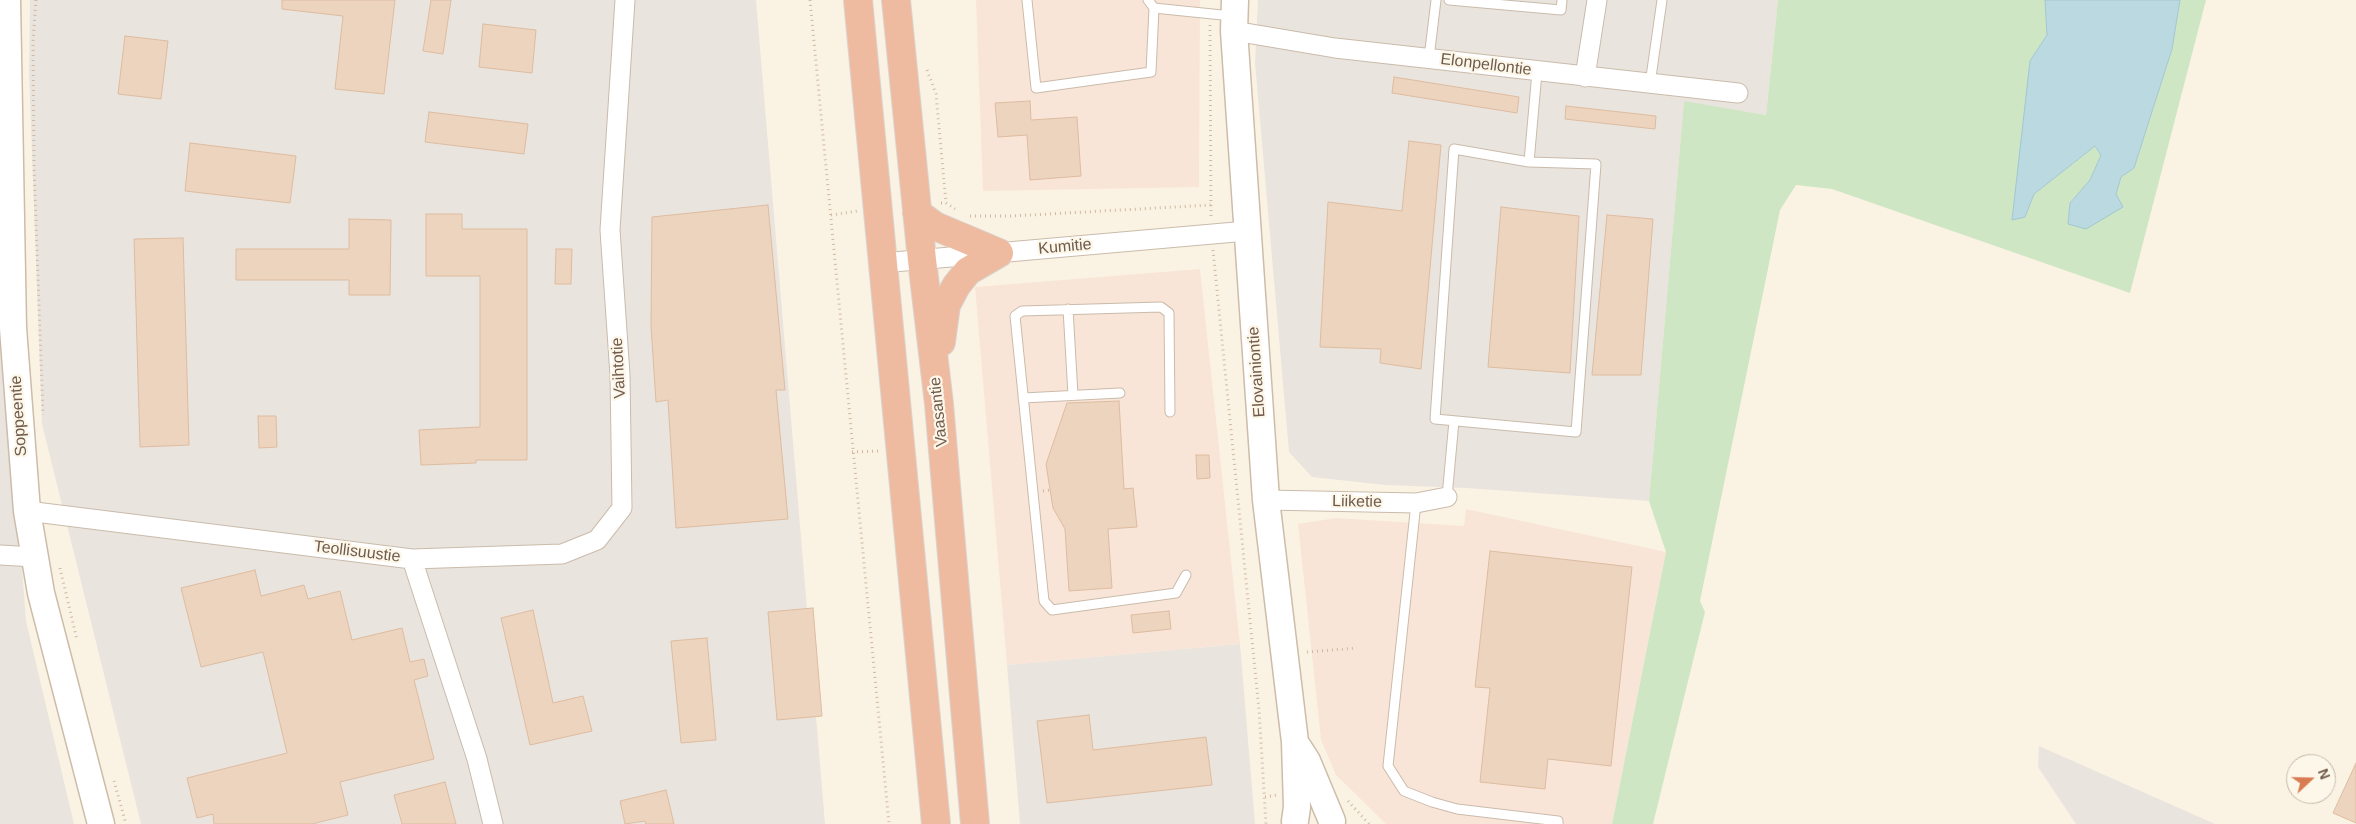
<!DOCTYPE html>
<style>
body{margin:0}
#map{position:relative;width:2356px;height:824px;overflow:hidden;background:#faf3e4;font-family:Arial,sans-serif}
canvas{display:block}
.north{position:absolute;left:2286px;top:754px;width:50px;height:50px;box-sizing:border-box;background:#fdf7e9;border:1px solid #c5b9aa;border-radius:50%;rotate:69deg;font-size:14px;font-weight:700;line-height:20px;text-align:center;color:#705b4c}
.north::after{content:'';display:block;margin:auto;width:18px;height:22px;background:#d97c53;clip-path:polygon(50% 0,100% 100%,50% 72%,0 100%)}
</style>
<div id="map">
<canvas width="2356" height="824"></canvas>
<div class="north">N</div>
</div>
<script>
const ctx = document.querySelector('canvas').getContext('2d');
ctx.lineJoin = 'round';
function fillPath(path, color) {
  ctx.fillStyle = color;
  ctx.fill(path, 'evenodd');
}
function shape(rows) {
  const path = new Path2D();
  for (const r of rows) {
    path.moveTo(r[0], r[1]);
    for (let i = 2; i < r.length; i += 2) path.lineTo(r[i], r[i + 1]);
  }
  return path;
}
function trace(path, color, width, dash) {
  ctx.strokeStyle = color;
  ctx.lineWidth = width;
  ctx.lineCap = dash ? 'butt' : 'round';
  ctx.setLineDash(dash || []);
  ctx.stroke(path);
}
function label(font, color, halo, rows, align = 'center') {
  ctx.font = font + ' Arial,sans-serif';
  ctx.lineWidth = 4.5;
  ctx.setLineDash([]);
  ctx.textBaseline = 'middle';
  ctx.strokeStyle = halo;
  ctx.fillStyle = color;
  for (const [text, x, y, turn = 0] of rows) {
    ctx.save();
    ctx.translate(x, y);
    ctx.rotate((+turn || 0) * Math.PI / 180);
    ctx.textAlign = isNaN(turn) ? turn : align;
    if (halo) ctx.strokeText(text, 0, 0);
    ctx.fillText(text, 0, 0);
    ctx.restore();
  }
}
const commercial = shape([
 [976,0,1200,0,1199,187,983,191],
 [1200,269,1240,644,1007,665,975,287],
 [1466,509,1666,552,1612,824,1386,824,1336,775,1321,740,1298,524,1336,518,1464,526]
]);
const industrial = shape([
 [30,0,756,0,825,824,141,824,42,424,29,72],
 [1258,0,1778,0,1766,115,1684,102,1649,501,1466,488,1385,485,1312,477,1289,452,1255,63],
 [0,280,26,621,74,824,0,824],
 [1240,644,1255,824,1020,824,1007,665],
 [2039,746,2215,824,2076,824,2038,767]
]);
const green = shape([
 [1778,0,2045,0,2047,35,2030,61,2025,217,2034,194,2095,146,2101,154,2090,180,2070,203,2068,224,2122,207,2116,194,2121,177,2134,168,2172,49,2180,0,2206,0,2130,293,1832,189,1796,185,1780,210,1700,601,1705,612,1653,824,1612,824,1666,552,1649,501,1684,101,1766,115]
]);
const water = shape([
 [2045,0,2180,0,2172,49,2134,168,2121,177,2116,194,2123,207,2086,229,2068,224,2070,203,2090,180,2101,155,2095,146,2034,194,2025,217,2012,220,2030,61,2047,35,2045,0]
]);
const building = shape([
 [282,0,395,0,384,94,335,89,343,16,282,9,282,0],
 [431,0,451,0,443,54,423,51,431,0],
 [483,24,536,30,532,73,479,67,483,24],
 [125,36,168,41,161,99,118,94,125,36],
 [1394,77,1519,97,1517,113,1392,93,1394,77],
 [1030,101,1031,120,1077,117,1081,176,1030,180,1027,135,998,137,995,103,1030,101],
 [1566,106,1656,116,1655,129,1565,119,1566,106],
 [429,112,528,124,524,154,425,142,429,112],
 [1409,141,1441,145,1421,369,1380,363,1381,349,1320,347,1328,202,1402,211,1409,141],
 [190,143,296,156,290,203,185,191,190,143],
 [768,205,785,390,776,390,788,519,676,528,668,400,656,402,651,326,652,217,768,205],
 [1501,207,1579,216,1570,373,1488,367,1501,207],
 [426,214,462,214,462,229,527,229,527,460,476,460,476,463,421,465,419,430,480,427,480,276,426,276,426,214],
 [1607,215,1653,219,1641,375,1592,375,1607,215],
 [349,219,391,220,390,295,349,295,349,280,236,280,236,249,349,249,349,219],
 [183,238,189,445,140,447,134,239,183,238],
 [556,249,572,249,571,284,555,284,556,249],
 [1119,401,1124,489,1133,488,1137,527,1108,529,1112,588,1069,591,1065,529,1053,508,1046,464,1067,403,1119,401],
 [258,416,276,416,277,447,259,448,258,416],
 [1196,455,1209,455,1210,478,1197,479,1196,455],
 [1490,551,1632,567,1611,766,1548,759,1545,789,1480,782,1490,688,1475,687,1490,551],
 [255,570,261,596,304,585,308,599,340,591,352,640,402,628,410,662,424,659,428,676,414,680,434,759,340,782,348,815,312,824,214,824,213,814,197,818,187,778,287,753,263,652,201,667,181,588,255,570],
 [813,608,822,716,777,720,768,612,813,608],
 [533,610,553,703,583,696,592,731,530,745,501,618,533,610],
 [1169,611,1171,629,1133,633,1131,615,1169,611],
 [707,638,716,740,681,743,671,641,707,638],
 [1089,715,1093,750,1206,737,1212,785,1047,803,1037,721,1089,715],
 [2356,763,2356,823,2333,813,2356,763],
 [445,782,456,824,402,824,394,795,445,782],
 [666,790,674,824,646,824,645,821,625,824,620,801,666,790]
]);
const path = shape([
 [36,0,33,42,34,167,43,415],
 [810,0,889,824],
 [1210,25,1211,219],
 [927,70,936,94,946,203],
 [941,203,946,203,955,209],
 [831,215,858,211],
 [970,216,1012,216,1211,205],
 [1213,250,1259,710,1266,824],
 [852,452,879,451],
 [1043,491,1050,490],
 [60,568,77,640],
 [1307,652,1357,648],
 [114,781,126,824],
 [1265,797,1277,795],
 [1348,801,1369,824]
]);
const lane = shape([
 [1027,0,1036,88,1151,72,1154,8,1148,0],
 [1449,0,1561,10,1562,0],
 [1154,8,1232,16],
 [1429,58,1436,0],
 [1650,84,1662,0],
 [1529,162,1596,164,1576,432,1435,419,1454,149,1529,162,1537,72],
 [1068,309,1073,395],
 [1023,398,1120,393],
 [1170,412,1169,313,1161,307,1022,311,1015,316,1044,601,1052,610,1176,593,1186,575],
 [1447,497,1454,421],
 [1416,503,1388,766,1404,791,1432,802,1457,809,1558,821,1558,824]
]);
const street = shape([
 [1234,31,1335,48,1738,93],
 [1585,77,1597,0],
 [882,263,1247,231],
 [1266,500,1416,503,1447,497],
 [27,511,412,559,477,759,493,824],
 [0,555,34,557],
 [412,559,562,554,597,540,622,508,620,375,610,230,625,0]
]);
const secondary = shape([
 [7,0,13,328,27,511,41,593,101,824],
 [1235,0,1234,31,1266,500,1295,742,1297,807,1295,821],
 [1298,747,1307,761,1332,821]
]);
const highway = shape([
 [858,0,936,824],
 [896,0,922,260,939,404,975,824],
 [917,213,935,226,999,253],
 [941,342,946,305,956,286,968,271,999,253]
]);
const streetNames = [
 ["Elonpellontie",1486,65,7],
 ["Kumitie",1065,247,-5],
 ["Vaihtotie",619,368,-93],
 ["Elovainiontie",1257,372,-94],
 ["Vaasantie",939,412,-96],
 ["Soppeentie",19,416,-94],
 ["Liiketie",1357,502,1],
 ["Teollisuustie",357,552,7]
];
fillPath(commercial, '#f9e5d8');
fillPath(industrial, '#eae4de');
fillPath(green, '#cfe6c4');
fillPath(water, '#bad9e1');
trace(water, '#a1c7d2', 1);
fillPath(building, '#edd4be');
trace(building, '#debca0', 1);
trace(lane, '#cabbab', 11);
trace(street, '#cabbab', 21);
trace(secondary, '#cdbcaa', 29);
trace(highway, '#dad4d0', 30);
trace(path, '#d1b8a1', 3, [1, 4]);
trace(lane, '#fff', 9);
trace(street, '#fff', 19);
trace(secondary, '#fff', 26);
trace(highway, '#efbba0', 28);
label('16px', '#705b4c', '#fdf7e9', streetNames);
</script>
